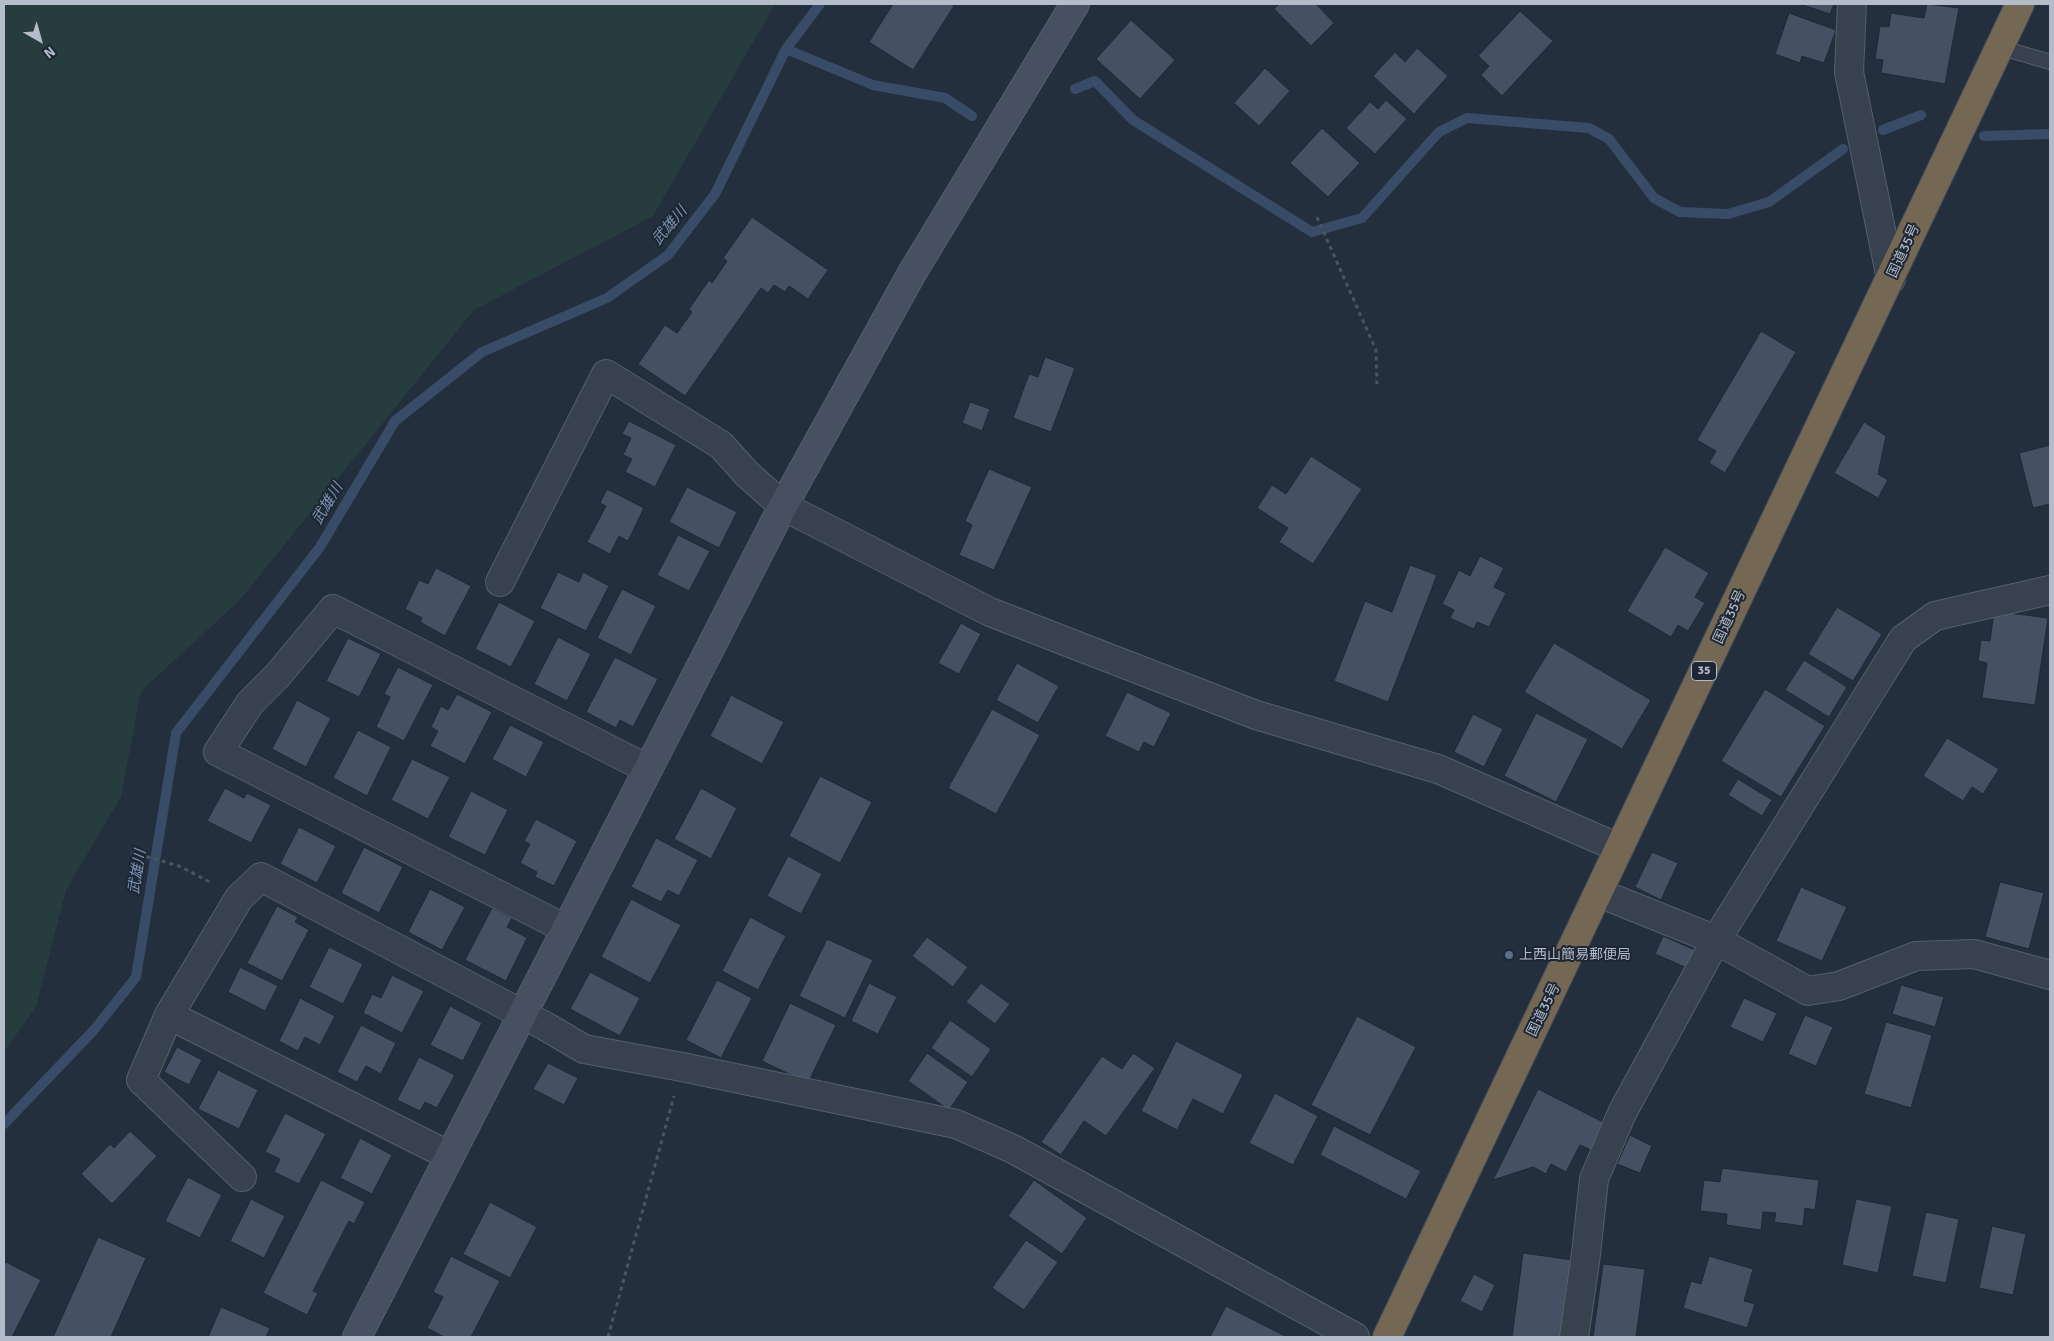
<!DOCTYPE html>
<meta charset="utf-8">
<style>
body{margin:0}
#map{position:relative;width:2054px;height:1341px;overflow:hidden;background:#242f3e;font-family:Signika,sans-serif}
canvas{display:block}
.frame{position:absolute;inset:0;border:5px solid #b4bcc9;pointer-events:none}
.north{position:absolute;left:15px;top:15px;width:50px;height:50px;-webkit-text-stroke:4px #1d2633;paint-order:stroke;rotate:142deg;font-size:14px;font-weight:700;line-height:20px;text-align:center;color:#b4bcc9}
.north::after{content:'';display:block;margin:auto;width:18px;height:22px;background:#b4bcc9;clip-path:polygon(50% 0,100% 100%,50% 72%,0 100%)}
</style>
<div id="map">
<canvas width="2054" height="1341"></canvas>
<div class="frame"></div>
<div class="north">N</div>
</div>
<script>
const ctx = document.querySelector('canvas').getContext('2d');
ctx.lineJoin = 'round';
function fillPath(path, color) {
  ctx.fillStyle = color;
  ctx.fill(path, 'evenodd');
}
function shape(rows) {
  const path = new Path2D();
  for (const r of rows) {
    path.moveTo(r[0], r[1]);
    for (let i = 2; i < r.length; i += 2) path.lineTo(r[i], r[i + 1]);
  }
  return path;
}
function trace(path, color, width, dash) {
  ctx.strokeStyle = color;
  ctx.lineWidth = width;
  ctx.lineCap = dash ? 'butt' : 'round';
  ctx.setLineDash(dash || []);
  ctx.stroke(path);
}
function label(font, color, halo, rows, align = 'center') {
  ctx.font = font + ' Signika,"Noto Sans JP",sans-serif';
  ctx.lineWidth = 4;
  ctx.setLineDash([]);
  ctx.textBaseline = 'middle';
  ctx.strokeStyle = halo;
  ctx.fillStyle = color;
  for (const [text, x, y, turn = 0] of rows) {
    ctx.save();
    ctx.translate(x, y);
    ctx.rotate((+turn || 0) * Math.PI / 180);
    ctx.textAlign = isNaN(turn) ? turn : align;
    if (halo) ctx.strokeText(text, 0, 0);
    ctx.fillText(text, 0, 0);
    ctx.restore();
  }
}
const green = shape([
 [4,4,775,4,653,216,474,310,239,601,141,691,121,797,66,890,36,1007,4,1052]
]);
const stream = shape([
 [786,49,873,85,945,98,972,116],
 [1075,89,1095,81,1133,120,1312,232,1362,218,1439,132,1467,118,1589,128,1609,139,1654,198,1680,212,1728,214,1769,202,1843,149],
 [1883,130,1921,115],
 [1984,136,2050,134],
 [4,1124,94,1030,136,977,176,733,320,547,395,421,482,352,607,298,668,255,715,194,786,49,820,4]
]);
const building = shape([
 [893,4,950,4,954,6,913,70,869,42,893,4],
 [1279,4,1316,4,1334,23,1311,46,1274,9,1279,4],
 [1800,4,1834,4,1830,14,1800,4],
 [1927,4,1959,8,1945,84,1881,73,1883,60,1875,59,1880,26,1889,27,1891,13,1924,18,1927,4],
 [1520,11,1553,41,1502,96,1481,75,1489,66,1478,56,1520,11],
 [1789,13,1836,30,1824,63,1802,56,1800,63,1775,54,1789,13],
 [1131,20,1175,60,1140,99,1096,59,1131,20],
 [1417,48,1448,76,1414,114,1373,76,1395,52,1405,62,1417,48],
 [1265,68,1290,91,1259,126,1234,103,1265,68],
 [1386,100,1407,119,1375,154,1346,128,1370,102,1378,109,1386,100],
 [1322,128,1360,163,1328,197,1290,163,1322,128],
 [752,217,828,270,808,299,789,286,785,292,774,285,768,293,761,288,685,396,638,364,665,325,677,333,692,312,689,309,709,280,712,283,727,261,723,258,752,217],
 [1761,331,1796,352,1725,473,1709,463,1716,451,1697,440,1761,331],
 [1045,357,1075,368,1051,432,1013,418,1029,374,1038,377,1045,357],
 [970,402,990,409,982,431,962,423,970,402],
 [629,421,676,445,655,487,625,472,632,459,623,455,631,438,622,434,629,421],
 [1864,422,1886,436,1878,474,1888,480,1878,498,1834,473,1864,422],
 [2050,445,2050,504,2033,508,2019,453,2050,445],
 [1311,456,1362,489,1313,564,1279,542,1288,528,1257,508,1272,485,1286,494,1311,456],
 [989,469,1032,487,994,570,959,555,972,525,965,521,989,469],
 [687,487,737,512,719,548,669,522,687,487],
 [607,489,644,508,628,541,619,536,610,554,587,542,606,506,600,503,607,489],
 [678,535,710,551,689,591,657,575,678,535],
 [1665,547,1709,573,1695,597,1705,603,1688,631,1678,625,1671,637,1627,611,1665,547],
 [1480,556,1504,568,1494,587,1506,593,1489,627,1477,622,1474,629,1450,618,1454,610,1442,604,1459,570,1470,576,1480,556],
 [1410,565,1437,575,1388,702,1334,681,1365,601,1392,612,1410,565],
 [436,568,471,586,445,636,420,622,422,618,405,609,419,580,428,584,436,568],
 [558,572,579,582,583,572,609,586,586,631,540,608,558,572],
 [622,589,656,606,631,655,597,638,622,589],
 [499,602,535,621,511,667,475,649,499,602],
 [1837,607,1882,634,1853,681,1808,654,1837,607],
 [1994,611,2048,618,2035,705,1982,698,1987,663,1978,661,1981,640,1990,641,1994,611],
 [961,623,981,634,959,674,938,663,961,623],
 [558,637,591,654,567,701,534,684,558,637],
 [348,638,381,654,359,697,326,681,348,638],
 [1554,643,1651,700,1622,749,1524,692,1554,643],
 [615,657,658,679,633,727,620,720,616,728,586,712,615,657],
 [1804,660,1847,687,1829,717,1785,690,1804,660],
 [1017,663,1059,686,1038,723,996,700,1017,663],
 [398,667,433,685,404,741,376,727,390,697,384,694,398,667],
 [1765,689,1825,726,1781,797,1721,761,1765,689],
 [1127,692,1171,713,1154,747,1144,742,1139,752,1105,736,1127,692],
 [457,694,492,712,465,764,430,746,438,731,431,727,441,706,448,710,457,694],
 [731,695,784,722,762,764,710,736,731,695],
 [297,700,331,718,306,767,272,749,297,700],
 [992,709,1040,735,996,814,948,788,992,709],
 [1536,713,1588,739,1556,802,1504,776,1536,713],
 [1473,714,1503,729,1484,767,1454,752,1473,714],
 [510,725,544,742,526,777,492,759,510,725],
 [358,730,391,747,367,796,333,778,358,730],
 [1947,738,1999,769,1983,794,1972,787,1963,801,1923,776,1947,738],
 [412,759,450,777,428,819,391,800,412,759],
 [820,776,872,802,840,863,789,836,820,776],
 [1738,779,1772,800,1762,816,1728,795,1738,779],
 [225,788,244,798,247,793,271,805,251,843,207,821,225,788],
 [701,788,737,808,711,859,674,839,701,788],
 [471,791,508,810,485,855,448,837,471,791],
 [536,819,577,841,554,886,535,877,537,872,520,863,530,844,524,841,536,819],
 [299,827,336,846,317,883,280,864,299,827],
 [656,838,698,860,679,896,668,890,661,902,631,887,656,838],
 [364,847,403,867,379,913,341,893,364,847],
 [1652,852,1678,863,1661,900,1635,887,1652,852],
 [788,856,822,874,801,914,767,896,788,856],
 [2000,882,2044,893,2029,949,1985,937,2000,882],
 [1801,887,1847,907,1822,961,1776,941,1801,887],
 [430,889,465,907,442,950,408,932,430,889],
 [631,899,681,925,650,983,601,957,631,899],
 [277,906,298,917,295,922,309,930,282,981,247,963,277,906],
 [492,908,512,918,507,927,527,938,506,981,465,960,492,908],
 [750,917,786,936,758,990,722,971,750,917],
 [1663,936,1695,950,1687,968,1655,954,1663,936],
 [927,937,968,967,953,987,912,956,927,937],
 [827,939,873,960,845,1018,799,996,827,939],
 [329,947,363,964,343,1004,309,987,329,947],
 [240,967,278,986,265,1011,228,992,240,967],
 [590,972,640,998,620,1036,570,1009,590,972],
 [392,975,424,991,402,1033,363,1013,372,994,381,998,392,975],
 [717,980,752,998,721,1058,686,1040,717,980],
 [869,983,897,997,878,1034,851,1021,869,983],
 [981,983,1010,1004,995,1024,966,1002,981,983],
 [1901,985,1944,997,1935,1027,1892,1014,1901,985],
 [300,998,335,1016,320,1045,305,1037,298,1051,279,1041,300,998],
 [1744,998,1777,1013,1763,1042,1730,1027,1744,998],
 [790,1003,836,1025,808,1083,762,1061,790,1003],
 [450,1006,482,1023,463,1061,430,1045,450,1006],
 [1805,1015,1833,1027,1816,1066,1788,1054,1805,1015],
 [1357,1016,1416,1047,1370,1135,1311,1105,1357,1016],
 [950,1020,991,1049,972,1077,931,1048,950,1020],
 [1886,1022,1932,1035,1911,1108,1864,1094,1886,1022],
 [361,1025,396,1043,381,1074,366,1066,357,1082,337,1072,361,1025],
 [1176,1041,1243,1075,1223,1114,1193,1099,1177,1130,1141,1111,1176,1041],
 [177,1047,202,1060,189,1085,164,1072,177,1047],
 [927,1053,968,1082,949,1110,908,1081,927,1053],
 [1133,1053,1155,1068,1106,1136,1084,1121,1061,1155,1041,1142,1102,1056,1122,1069,1133,1053],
 [419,1057,455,1075,437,1108,425,1102,420,1111,397,1100,419,1057],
 [548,1063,578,1078,564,1105,533,1089,548,1063],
 [218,1070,258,1090,239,1129,198,1109,218,1070],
 [1538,1089,1605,1123,1591,1150,1580,1145,1566,1172,1551,1164,1546,1174,1533,1167,1493,1180,1538,1089],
 [1275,1093,1318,1116,1293,1165,1249,1143,1275,1093],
 [285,1113,326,1134,299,1184,274,1172,280,1159,265,1152,285,1113],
 [1334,1126,1421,1171,1406,1199,1320,1155,1334,1126],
 [130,1131,157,1156,112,1204,81,1174,110,1144,114,1148,130,1131],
 [1630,1135,1652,1146,1640,1173,1617,1164,1630,1135],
 [360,1138,392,1155,372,1194,340,1178,360,1138],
 [1722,1168,1819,1180,1815,1210,1805,1208,1803,1226,1774,1222,1776,1213,1763,1212,1761,1230,1726,1225,1727,1214,1700,1211,1704,1180,1720,1182,1722,1168],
 [188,1177,222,1195,200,1238,165,1221,188,1177],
 [321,1180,365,1202,354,1224,349,1221,313,1291,318,1293,307,1315,263,1293,321,1180],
 [1034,1180,1087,1218,1062,1254,1008,1216,1034,1180],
 [251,1199,285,1216,264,1258,230,1241,251,1199],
 [1856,1199,1892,1206,1878,1273,1842,1265,1856,1199],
 [490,1202,537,1227,510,1278,463,1254,490,1202],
 [1926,1212,1959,1219,1946,1283,1912,1276,1926,1212],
 [1992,1226,2026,1234,2013,1295,1979,1288,1992,1226],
 [98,1237,146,1258,111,1337,53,1337,98,1237],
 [1026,1240,1058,1262,1024,1310,992,1288,1026,1240],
 [1523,1253,1573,1260,1563,1337,1512,1337,1523,1253],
 [451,1256,500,1281,471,1337,444,1337,427,1328,443,1297,433,1292,451,1256],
 [1709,1256,1753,1269,1744,1301,1755,1304,1747,1328,1683,1308,1691,1281,1701,1284,1709,1256],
 [6,1262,41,1280,12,1337,4,1337,4,1265,6,1262],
 [1603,1264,1645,1269,1636,1337,1593,1337,1603,1264],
 [1474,1274,1495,1285,1482,1312,1460,1301,1474,1274],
 [1226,1306,1287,1337,1210,1337,1226,1306],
 [221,1307,270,1328,266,1337,208,1337,221,1307]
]);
const path = shape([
 [1317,217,1376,350,1377,384],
 [131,852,179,866,212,883],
 [608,1337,674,1096]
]);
const lane = shape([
 [1999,47,2050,62]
]);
const street = shape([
 [1852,4,1849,72,1891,279],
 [500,582,606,374,721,445,747,474,783,506,990,612,1256,715,1438,769,1619,848],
 [1599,893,1716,940,1808,991,1839,986,1916,956,1974,954,2050,975],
 [566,929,218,752,250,703,278,675,333,609,648,769],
 [169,1015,450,1156],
 [242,1177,141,1080,169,1015,239,898,261,877,545,1026,584,1049,682,1067,956,1124,1013,1149,1355,1337],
 [1574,1337,1586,1254,1594,1179,1622,1113,1716,940,1903,639,1935,616,2050,590]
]);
const secondary = shape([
 [357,1337,783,506,912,273,1075,4]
]);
const highway = shape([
 [1387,1337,2020,4]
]);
const markers = [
 [1509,955,5,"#5c6f8a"]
];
const shields = [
 [1704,671,25]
];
const shieldNames = [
 ["35",1704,671]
];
const streetNames = [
 ["国道35号",1904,251,-65],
 ["国道35号",1730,617,-65],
 ["国道35号",1544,1010,-64]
];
const poiNames = [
 ["上西山簡易郵便局",1519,955]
];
const waterNames = [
 ["武雄川",670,226,-50],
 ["武雄川",328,504,-59],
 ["武雄川",138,872,-81]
];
fillPath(green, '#263c3f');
trace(stream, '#394c67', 10);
fillPath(building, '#455162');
trace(building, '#1f2835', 1);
trace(lane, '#565f6c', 16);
trace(street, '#565f6c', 30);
trace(secondary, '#565f6c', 30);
trace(highway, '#434c59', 30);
trace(path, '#44595c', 3, [4, 4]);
trace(lane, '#38414e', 14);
trace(street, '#38414e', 28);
trace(secondary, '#465061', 28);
trace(highway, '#746855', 28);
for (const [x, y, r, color] of markers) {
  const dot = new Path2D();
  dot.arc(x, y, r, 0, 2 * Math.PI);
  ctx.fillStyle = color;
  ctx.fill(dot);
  trace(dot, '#1d2633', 2);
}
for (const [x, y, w] of shields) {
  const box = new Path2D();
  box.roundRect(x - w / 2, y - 9.5, w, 19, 4);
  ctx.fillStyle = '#1d2633';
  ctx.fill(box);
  trace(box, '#b4bcc9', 1);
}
label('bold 12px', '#b4bcc9', null, shieldNames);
label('14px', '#b4bcc9', '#1d2633', streetNames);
label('14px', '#b4bcc9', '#1d2633', poiNames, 'left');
label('italic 15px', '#7c92b1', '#1d2633', waterNames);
</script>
